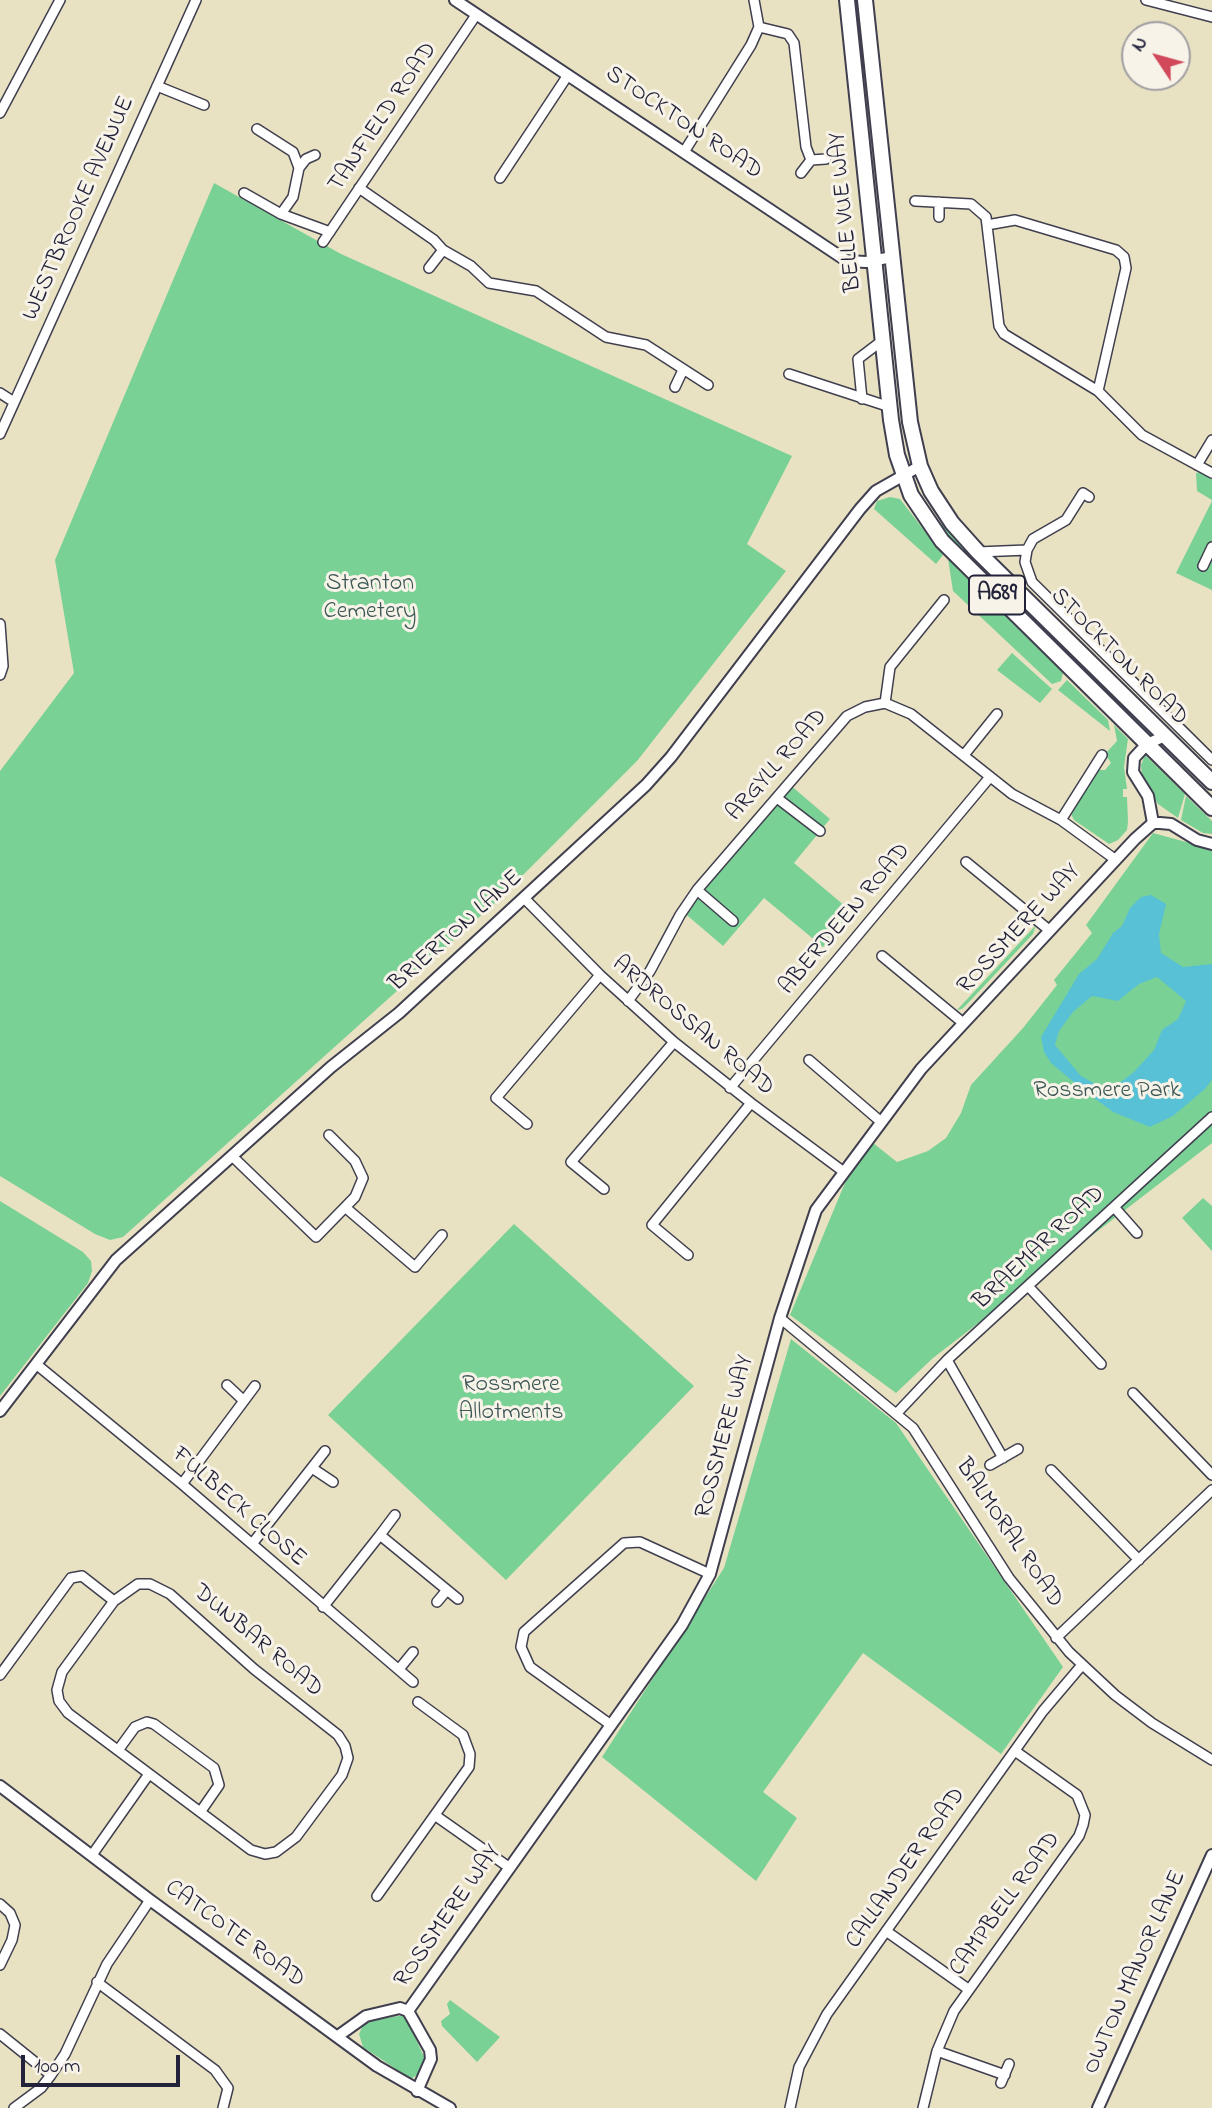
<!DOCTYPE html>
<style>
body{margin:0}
#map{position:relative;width:1212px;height:2108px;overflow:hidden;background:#e9e2c2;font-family:"Indie Flower",sans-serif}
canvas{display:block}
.north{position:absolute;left:1121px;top:21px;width:70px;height:70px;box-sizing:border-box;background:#f7f3e8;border:2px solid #a29fa3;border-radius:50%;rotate:306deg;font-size:19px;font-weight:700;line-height:28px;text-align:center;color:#22223b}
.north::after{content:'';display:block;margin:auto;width:24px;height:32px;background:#d1495b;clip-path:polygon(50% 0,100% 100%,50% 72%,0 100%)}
.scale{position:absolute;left:21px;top:2055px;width:159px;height:32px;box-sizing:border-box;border:4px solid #22223b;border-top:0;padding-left:9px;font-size:21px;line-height:24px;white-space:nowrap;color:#22223b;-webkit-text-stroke:5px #f7f3e8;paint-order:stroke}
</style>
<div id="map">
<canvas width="1212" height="2108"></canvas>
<div class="north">N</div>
<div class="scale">100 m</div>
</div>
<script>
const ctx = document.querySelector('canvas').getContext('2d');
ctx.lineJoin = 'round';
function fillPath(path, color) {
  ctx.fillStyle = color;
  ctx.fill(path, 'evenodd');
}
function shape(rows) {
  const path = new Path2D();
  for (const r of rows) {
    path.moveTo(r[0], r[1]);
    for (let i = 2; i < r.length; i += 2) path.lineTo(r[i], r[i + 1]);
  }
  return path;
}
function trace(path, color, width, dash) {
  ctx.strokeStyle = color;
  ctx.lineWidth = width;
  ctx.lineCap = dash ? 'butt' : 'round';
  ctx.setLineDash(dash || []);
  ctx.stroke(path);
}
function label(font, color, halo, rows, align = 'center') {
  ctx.font = font + ' "Indie Flower",sans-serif';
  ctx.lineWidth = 6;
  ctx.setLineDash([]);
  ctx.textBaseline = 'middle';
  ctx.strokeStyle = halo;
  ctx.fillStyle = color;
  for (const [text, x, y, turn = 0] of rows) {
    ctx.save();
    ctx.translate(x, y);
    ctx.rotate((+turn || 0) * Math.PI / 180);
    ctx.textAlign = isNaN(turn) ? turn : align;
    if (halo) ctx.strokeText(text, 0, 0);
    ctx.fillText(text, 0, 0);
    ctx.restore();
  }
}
const green = shape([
 [214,183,341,254,792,456,747,544,786,571,637,761,496,902,123,1237,110,1240,95,1234,0,1176,0,771,74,673,55,560],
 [1212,469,1212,500,1197,491,1196,473],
 [890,497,900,499,943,555,936,564,874,509,877,501],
 [1212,501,1212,590,1176,573],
 [942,520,1044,625,1043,628,1038,627,949,538,941,528],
 [948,559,1063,673,1061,681,1052,684,953,591],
 [1056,636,1155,736,1150,737,1052,641],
 [1012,653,1052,689,1040,703,997,670],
 [1067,680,1108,720,1110,731,1058,690],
 [1114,725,1128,739,1124,767,1127,789,1123,789,1123,797,1127,797,1128,822,1127,830,1118,840,1109,844,1074,820,1070,812,1095,770,1105,770,1111,763,1105,754,1117,741],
 [1145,755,1185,794,1178,818,1158,804,1142,776,1141,765],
 [789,784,830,819,794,863,852,912,823,947,764,898,723,946,682,911],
 [1186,796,1212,821,1212,834,1203,833,1181,820],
 [1153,833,1212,849,1212,1143,933,1358,896,1393,790,1315,847,1178,873,1143,897,1162,928,1151,946,1138,961,1113,971,1085,1023,1028,1057,985,1054,980,1092,933,1086,925],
 [1036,925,1033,934,970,1001,962,1009,957,1010],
 [1203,1198,1212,1206,1212,1251,1182,1218],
 [0,1201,83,1252,91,1261,92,1271,88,1283,0,1396],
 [514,1224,694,1386,506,1580,328,1415],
 [791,1339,896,1423,1063,1667,1001,1754,863,1653,763,1792,797,1818,756,1881,602,1757,724,1568],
 [450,2000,500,2037,477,2062,442,2026,441,2021,450,2014,447,2004],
 [405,2015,425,2059,421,2072,411,2079,363,2047,359,2034,363,2025,372,2020]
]);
const water = shape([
 [1151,895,1166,904,1159,934,1161,953,1183,967,1212,964,1212,1080,1205,1089,1173,1116,1150,1127,1113,1112,1082,1089,1051,1063,1044,1052,1041,1037,1079,974,1097,959,1113,933,1122,926,1130,908,1141,897],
 [1157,977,1186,1001,1178,1019,1162,1030,1154,1050,1134,1072,1117,1085,1097,1085,1081,1076,1055,1045,1059,1031,1073,1012,1092,996,1118,1001,1139,984]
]);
const minor = shape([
 [1146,0,1212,17],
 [759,27,788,34,794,43,806,147,811,160],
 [157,86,204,105],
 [0,113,60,0],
 [257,129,293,152,299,168,293,197,281,214],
 [684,152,751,45,759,27,754,0],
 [299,168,306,159,315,155],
 [801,173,811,160,826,159],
 [500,178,568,75],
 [359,188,434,240,443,250,471,266,489,283,536,291,606,337,646,345,708,385],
 [244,193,281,214,330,232],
 [915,201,971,204,986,217,999,326,1004,334,1098,391,1142,435,1212,473],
 [939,217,939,202],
 [987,225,1015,220,1116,250,1124,257,1126,268,1098,391],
 [323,242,476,15],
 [429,268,443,250],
 [789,374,890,407],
 [675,387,683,370],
 [0,393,14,402],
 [862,399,858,359,883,340],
 [0,434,196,0],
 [1197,465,1212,440],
 [1089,497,1083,493,1066,520,1033,539,1027,550,1025,562,1032,582,1212,760],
 [978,552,1027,550],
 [1203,566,1212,547],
 [0,624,3,666,0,675],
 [885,703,890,667,944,600],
 [964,755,997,714],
 [777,798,820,831],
 [1061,820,1102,755],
 [966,862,1049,930],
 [697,890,733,921],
 [525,899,600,975,674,1042,751,1103,844,1172],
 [882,956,962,1022],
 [628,1001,650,971,680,915,697,890,847,716,865,707,885,703,911,714,1012,794,1061,820,1116,860],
 [809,1060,880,1121],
 [730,1088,990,777],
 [527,1124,496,1098,600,975],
 [232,1156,316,1237,355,1197,363,1178,355,1161,329,1135],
 [604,1189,571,1162,674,1042],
 [1114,1207,1137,1233],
 [346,1208,415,1267,442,1235],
 [688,1255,652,1225,751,1103],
 [1028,1286,1101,1364],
 [780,1318,913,1428,1009,1578,1069,1652,1115,1695,1152,1723,1212,1760],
 [947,1360,1003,1458],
 [36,1364,182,1484,413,1682],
 [227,1385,244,1401],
 [1133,1393,1212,1475],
 [897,1413,947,1360,1212,1117],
 [990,1465,1018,1449],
 [312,1468,333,1482],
 [1051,1470,1139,1560],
 [182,1484,255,1386],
 [380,1535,395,1515],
 [252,1544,325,1451],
 [138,1584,150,1584,170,1594,254,1669,338,1735,345,1746,348,1758,342,1775,296,1837,276,1852,265,1854,251,1850,68,1713,59,1701,57,1690,62,1672,114,1601,138,1584],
 [437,1602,447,1590],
 [323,1607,380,1535,458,1599],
 [1056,1638,1212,1490],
 [400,1668,413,1652],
 [0,1675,71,1578,82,1576,114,1601],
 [611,1725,530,1667,521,1647,524,1632,624,1543,640,1542,710,1574],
 [119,1749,135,1727,147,1722,154,1724,214,1768,219,1785,201,1811],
 [436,1816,510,1868],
 [92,1855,149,1774],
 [377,1896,469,1767,470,1754,463,1735,418,1702],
 [0,1904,10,1913,15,1925,12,1940,0,1965],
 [886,1931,968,1989],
 [97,1982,215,2070,228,2088,223,2108],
 [0,2034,51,2075],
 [937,2051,1005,2075],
 [1001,2083,1009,2064],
 [14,2108,41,2088,51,2075,65,2054,107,1964,150,1900],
 [790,2108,799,2067,827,2014,1043,1711,1082,1665],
 [923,2108,937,2051,954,2011,1079,1836,1083,1825,1085,1815,1077,1795,1015,1751]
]);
const tertiary = shape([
 [455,0,847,261,866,262,892,257],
 [1153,823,1148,796,1133,772,1134,758,1147,744,1165,736],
 [0,1411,116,1260,331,1067,399,1013,646,785,671,757,860,509,876,491,920,466],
 [0,1786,150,1900,377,2066,450,2108],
 [408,2011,682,1625,710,1574,780,1318,816,1210,921,1069,1135,839,1153,823,1160,823,1171,824,1197,840,1212,844],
 [408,2011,430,2050,431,2059,417,2091],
 [338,2036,366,2016,400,2008,408,2011],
 [1098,2108,1212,1855]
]);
const trunk = shape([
 [847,0,891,420,897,455,911,495,942,541,1212,808],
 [865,0,910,422,920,466,931,491,952,523,978,552,1212,782]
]);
const shields = [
 [997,595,56]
];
const shieldNames = [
 ["A689",997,595]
];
const streetNames = [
 ["TANFIELD ROAD",384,118,-56],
 ["STOCKTON ROAD",683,124,34],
 ["WESTBROOKE AVENUE",80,209,-66],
 ["BELLE VUE WAY",847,212,-96],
 ["STOCKTON ROAD",1118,658,45],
 ["ARGYLL ROAD",778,766,-49],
 ["ABERDEEN ROAD",846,920,-50],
 ["ROSSMERE WAY",1020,930,-47],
 ["BRIERTON LANE",457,932,-42],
 ["ARDROSSAN ROAD",692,1027,40],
 ["BRAEMAR ROAD",1040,1249,-43],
 ["ROSSMERE WAY",726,1437,-75],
 ["FULBECK CLOSE",238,1508,41],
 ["BALMORAL ROAD",1008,1534,56],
 ["DUNBAR ROAD",257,1642,40],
 ["CALLANDER ROAD",907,1869,-55],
 ["CAMPBELL ROAD",1006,1905,-54],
 ["ROSSMERE WAY",449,1917,-55],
 ["CATCOTE ROAD",234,1935,36],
 ["OWTON MANOR LANE",1136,1973,-66]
];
const parkNames = [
 ["Stranton",370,585],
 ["Cemetery",370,613],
 ["Rossmere Park",1107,1092],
 ["Rossmere",511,1386],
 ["Allotments",511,1414]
];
fillPath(green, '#7ad195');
fillPath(water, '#59c1d5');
trace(minor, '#403f4f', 12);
trace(tertiary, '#403f4f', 14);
trace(trunk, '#403f4f', 18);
trace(minor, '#fff', 9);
trace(tertiary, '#fff', 10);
trace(trunk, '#fff', 14);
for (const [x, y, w] of shields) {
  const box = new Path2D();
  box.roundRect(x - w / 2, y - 19.5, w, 39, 5);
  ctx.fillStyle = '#f7f3e8';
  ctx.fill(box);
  trace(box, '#22223b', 2);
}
label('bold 23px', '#22223b', null, shieldNames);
label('24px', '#22223b', '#f7f3e8', streetNames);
label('24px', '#3c5756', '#f7f3e8', parkNames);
</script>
